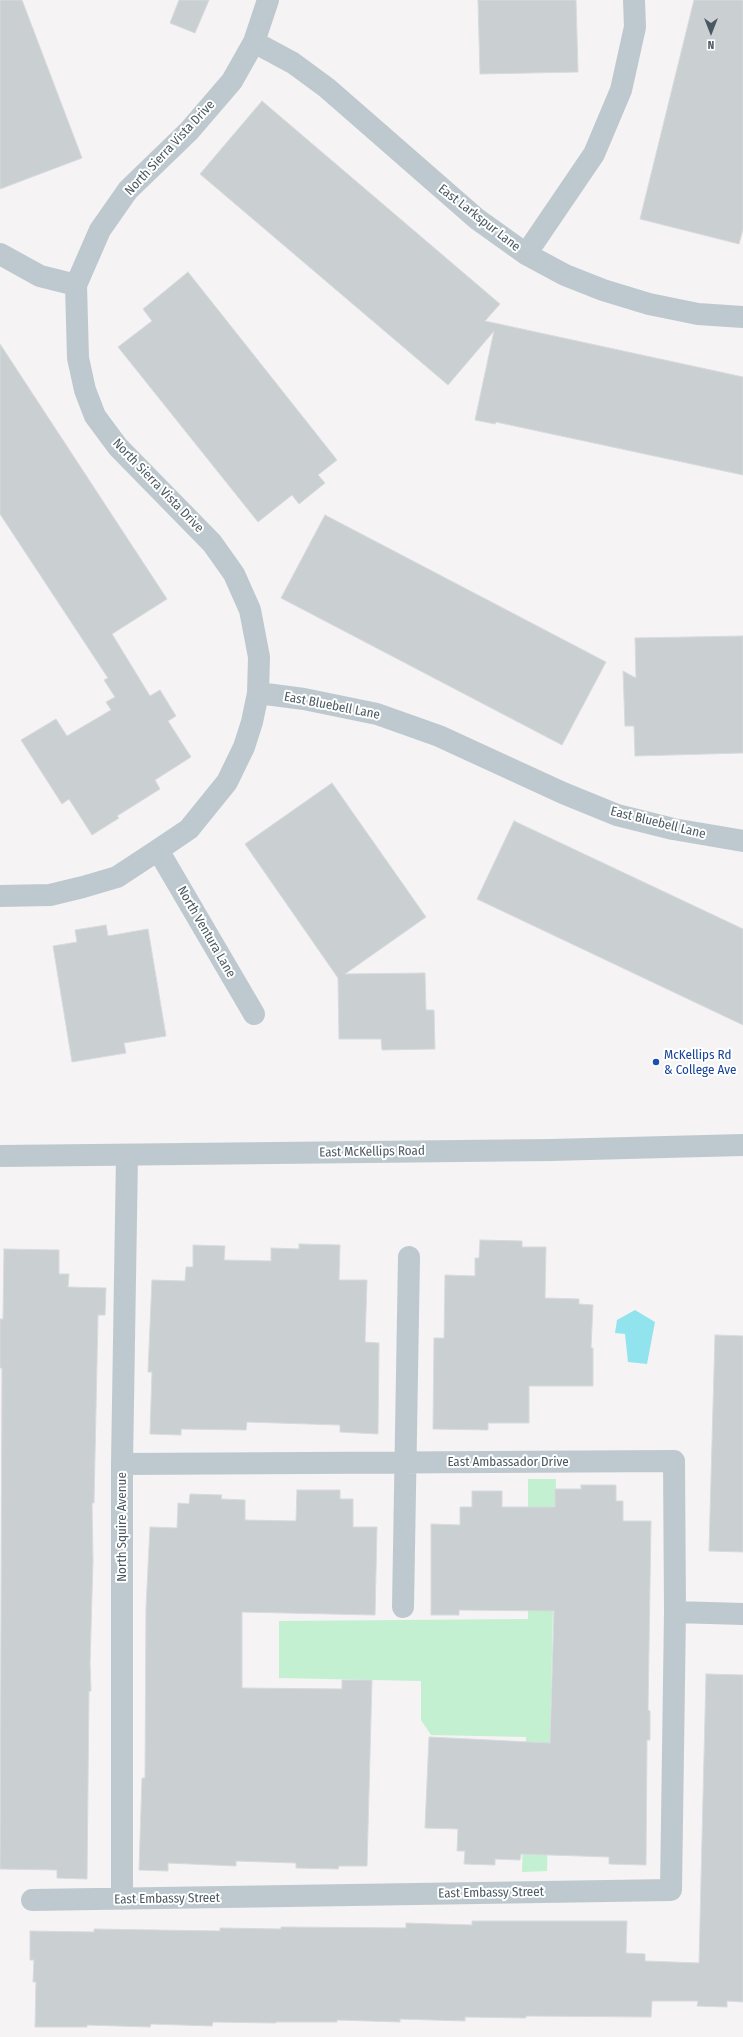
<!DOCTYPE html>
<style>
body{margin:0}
#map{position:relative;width:743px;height:2037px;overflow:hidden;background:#f5f3f3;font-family:"Fira Sans Condensed",sans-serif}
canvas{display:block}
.north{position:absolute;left:691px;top:12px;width:40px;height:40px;-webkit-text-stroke:3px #fff;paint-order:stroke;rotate:180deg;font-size:11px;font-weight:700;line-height:16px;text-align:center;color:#4a5961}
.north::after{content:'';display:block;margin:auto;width:14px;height:18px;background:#4a5961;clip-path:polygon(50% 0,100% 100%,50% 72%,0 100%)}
</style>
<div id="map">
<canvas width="743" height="2037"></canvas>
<div class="north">N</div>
</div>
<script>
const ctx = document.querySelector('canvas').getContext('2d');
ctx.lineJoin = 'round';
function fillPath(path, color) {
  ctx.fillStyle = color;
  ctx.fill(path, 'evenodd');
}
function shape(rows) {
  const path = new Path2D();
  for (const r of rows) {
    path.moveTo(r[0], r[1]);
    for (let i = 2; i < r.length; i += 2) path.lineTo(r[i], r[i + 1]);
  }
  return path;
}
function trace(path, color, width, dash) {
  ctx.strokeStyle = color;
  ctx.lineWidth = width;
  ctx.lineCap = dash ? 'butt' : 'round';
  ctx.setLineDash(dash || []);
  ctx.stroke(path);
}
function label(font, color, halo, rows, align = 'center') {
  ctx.font = font + ' "Fira Sans Condensed",sans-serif';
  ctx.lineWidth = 4;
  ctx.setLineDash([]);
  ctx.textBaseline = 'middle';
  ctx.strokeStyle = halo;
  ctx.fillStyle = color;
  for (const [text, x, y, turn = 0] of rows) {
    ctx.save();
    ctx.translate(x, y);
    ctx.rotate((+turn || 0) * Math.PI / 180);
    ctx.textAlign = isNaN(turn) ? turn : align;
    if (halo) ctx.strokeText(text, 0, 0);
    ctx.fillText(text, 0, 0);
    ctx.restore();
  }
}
const green = shape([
 [528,1479,556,1479,547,1871,522,1872,526,1737,431,1735,421,1720,421,1681,279,1678,279,1621,528,1619]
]);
const water = shape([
 [635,1310,655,1322,647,1364,628,1362,625,1334,615,1333,617,1320]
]);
const building = shape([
 [0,0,22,0,82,158,0,189,0,0],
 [179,0,209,0,195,33,170,23,179,0],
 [478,0,576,0,578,72,480,74,478,0],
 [694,0,743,0,743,229,739,244,640,219,694,0],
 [262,101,500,304,485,321,743,377,743,475,496,422,495,424,475,420,494,331,448,385,200,174,262,101],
 [188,272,337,460,318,475,325,483,299,504,292,495,258,522,118,347,152,321,143,309,188,272],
 [0,344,167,599,112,634,150,696,160,690,176,716,168,721,191,757,155,780,160,789,117,816,119,818,92,835,69,799,62,804,21,740,56,719,67,736,111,710,106,702,115,697,104,680,108,678,0,514,0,344],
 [325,515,606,662,562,745,281,598,325,515],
 [743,636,743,753,635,756,634,726,625,726,623,671,636,678,635,638,743,636],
 [332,783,426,917,345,974,425,973,426,1010,434,1010,435,1049,382,1050,381,1039,339,1039,338,978,245,844,332,783],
 [514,821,743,929,743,1025,477,899,514,821],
 [106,925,108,936,148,929,166,1036,124,1043,126,1053,72,1062,53,946,77,942,75,930,106,925],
 [480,1240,522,1241,522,1247,546,1247,545,1298,579,1299,579,1304,593,1305,591,1348,593,1348,593,1386,529,1386,529,1423,488,1423,488,1430,433,1429,434,1338,444,1338,445,1275,475,1276,475,1258,479,1258,480,1240],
 [299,1244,340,1245,339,1280,367,1280,365,1342,379,1343,378,1434,340,1432,340,1425,247,1422,246,1430,181,1429,181,1435,150,1434,152,1372,148,1372,152,1280,185,1281,186,1267,193,1267,193,1245,225,1246,224,1260,271,1261,271,1248,299,1249,299,1244],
 [4,1249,59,1250,59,1274,69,1274,68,1287,106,1288,105,1315,98,1315,94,1503,92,1503,93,1560,90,1663,91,1691,89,1691,87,1879,57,1878,57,1870,0,1869,2,1368,0,1368,0,1319,3,1319,4,1249],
 [715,1335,743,1336,743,1552,709,1551,715,1335],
 [581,1485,616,1485,616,1501,623,1501,623,1521,651,1521,648,1710,650,1711,650,1740,647,1740,646,1865,609,1864,609,1857,521,1854,520,1860,495,1859,495,1865,464,1864,465,1851,457,1851,458,1829,425,1828,429,1737,550,1743,554,1611,459,1610,459,1615,431,1615,431,1524,460,1525,460,1507,472,1507,472,1491,502,1491,502,1507,555,1507,555,1489,581,1489,581,1485],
 [297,1490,340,1490,340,1499,353,1499,353,1527,377,1527,375,1615,242,1612,242,1688,342,1689,342,1680,372,1680,367,1866,339,1866,338,1869,296,1868,296,1863,236,1861,236,1866,168,1863,168,1871,139,1870,142,1778,145,1778,146,1608,150,1527,177,1528,178,1503,189,1504,190,1494,222,1495,221,1499,245,1500,245,1520,296,1521,297,1490],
 [706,1674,743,1675,743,2002,727,2001,727,2007,697,2006,698,2001,652,2001,651,2017,526,2016,526,2018,465,2017,465,2021,400,2019,400,2022,337,2020,337,2022,276,2022,276,2023,213,2022,212,2026,151,2024,150,2027,87,2025,87,2027,35,2027,36,1982,33,1982,34,1960,30,1960,30,1931,94,1932,94,1929,220,1931,220,1928,281,1929,281,1927,406,1928,406,1923,472,1925,472,1921,627,1921,626,1953,645,1954,645,1961,699,1963,706,1674]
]);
const minor = shape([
 [254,42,293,63,327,88,477,219,526,254,565,275,603,290,649,304,698,314,743,317],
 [0,254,40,276,76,285],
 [526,254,594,154,621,90,635,27,634,0],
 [258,693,304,699,377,714,439,736,563,793,617,815,673,829,743,841],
 [158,850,254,1014],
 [0,896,50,895,83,887,117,877,158,850,189,829,227,782,244,747,252,722,258,693,259,657,250,610,234,574,212,543,118,447,95,416,85,390,78,358,76,285,100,230,128,190,189,131,232,81,254,42,268,0],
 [403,1607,409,1257],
 [675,1612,743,1614],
 [122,1899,122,1464,127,1155],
 [32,1900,671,1890,675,1612,674,1461,122,1464]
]);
const tertiary = shape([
 [0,1156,551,1150,743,1145]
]);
const markers = [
 [656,1062,4,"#1a4fb4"]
];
const streetNames = [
 ["North Sierra Vista Drive",170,148,-47],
 ["East Larkspur Lane",479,218,38],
 ["North Sierra Vista Drive",158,486,46],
 ["East Bluebell Lane",332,706,11],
 ["East Bluebell Lane",658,823,14],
 ["North Ventura Lane",206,932,60],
 ["East McKellips Road",372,1152,-1],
 ["East Ambassador Drive",508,1462],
 ["North Squire Avenue",122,1527,-90],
 ["East Embassy Street",491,1893,-1],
 ["East Embassy Street",167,1899,-1]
];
const transitNames = [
 ["McKellips Rd",664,1055],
 ["& College Ave",664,1070]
];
fillPath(green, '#c3f0d0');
fillPath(water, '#91e4ed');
fillPath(building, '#cacfd2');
trace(building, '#d7dade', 1);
trace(minor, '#bec9cf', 22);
trace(tertiary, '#bec9cf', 22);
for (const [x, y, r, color] of markers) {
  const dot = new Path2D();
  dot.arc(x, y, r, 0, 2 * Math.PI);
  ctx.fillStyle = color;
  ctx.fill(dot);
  trace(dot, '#fff', 1.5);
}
label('13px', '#4a5961', '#fff', streetNames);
label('13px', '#164399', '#fff', transitNames, 'left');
</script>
